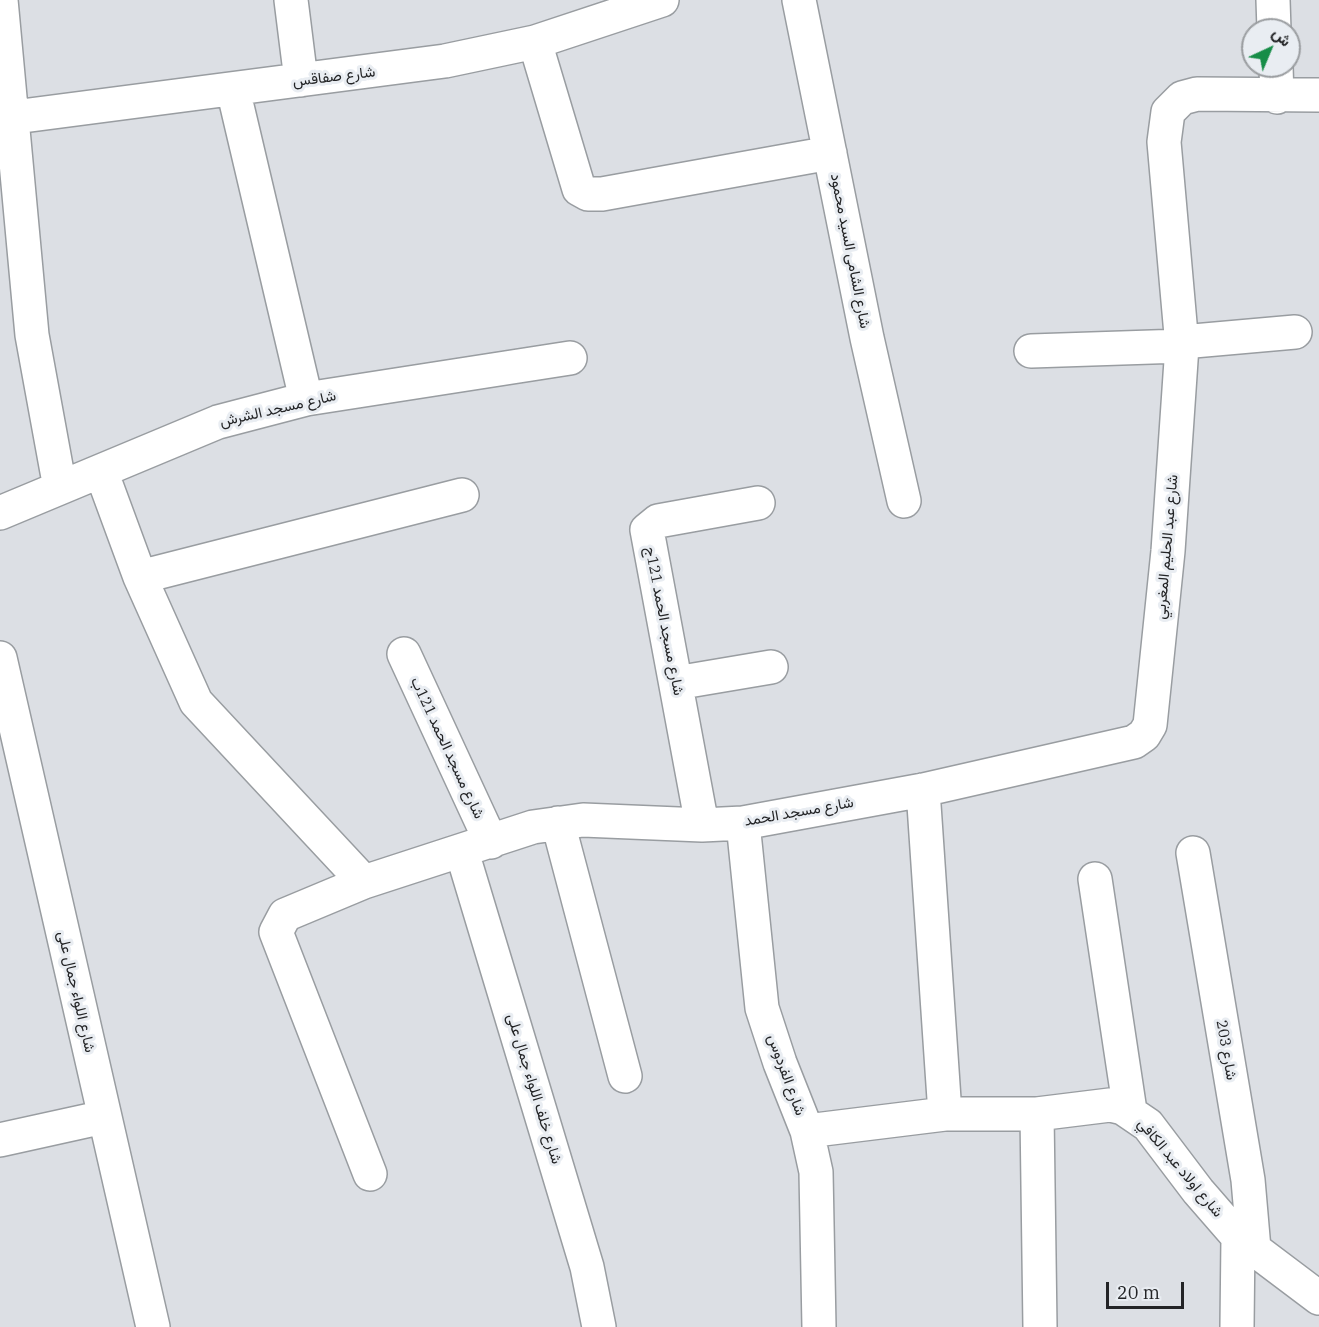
<!DOCTYPE html>
<meta charset="utf-8">
<style>
body{margin:0}
#map{position:relative;width:1319px;height:1327px;overflow:hidden;background:#dcdfe4;font-family:"IBM Plex Serif",Vazirmatn,serif}
canvas{display:block}
.north{position:absolute;left:1241px;top:18px;width:60px;height:60px;box-sizing:border-box;background:#e9edf2;border:2px solid #9a9da0;border-radius:50%;rotate:44deg;font-size:16px;font-weight:700;line-height:24px;text-align:center;color:#232426}
.north::after{content:'';display:block;margin:auto;width:21px;height:27px;background:#178d48;clip-path:polygon(50% 0,100% 100%,50% 72%,0 100%)}
.scale{position:absolute;left:1106px;top:1282px;width:78px;height:27px;box-sizing:border-box;border:3px solid #232426;border-top:0;padding-left:8px;font-size:18px;line-height:21px;white-space:nowrap;color:#232426;-webkit-text-stroke:4px #e9edf2;paint-order:stroke}
</style>
<div id="map">
<canvas width="1319" height="1327"></canvas>
<div class="north">ش</div>
<div class="scale">20 m</div>
</div>
<script>
const ctx = document.querySelector('canvas').getContext('2d');
ctx.lineJoin = 'round';
function shape(rows) {
  const path = new Path2D();
  for (const r of rows) {
    path.moveTo(r[0], r[1]);
    for (let i = 2; i < r.length; i += 2) path.lineTo(r[i], r[i + 1]);
  }
  return path;
}
function trace(path, color, width, dash) {
  ctx.strokeStyle = color;
  ctx.lineWidth = width;
  ctx.lineCap = dash ? 'butt' : 'round';
  ctx.setLineDash(dash || []);
  ctx.stroke(path);
}
function label(font, color, halo, rows, align = 'center') {
  ctx.font = font + ' "IBM Plex Serif",Vazirmatn,serif';
  ctx.lineWidth = 6;
  ctx.setLineDash([]);
  ctx.textBaseline = 'middle';
  ctx.strokeStyle = halo;
  ctx.fillStyle = color;
  for (const [text, x, y, turn = 0] of rows) {
    ctx.save();
    ctx.translate(x, y);
    ctx.rotate((+turn || 0) * Math.PI / 180);
    ctx.textAlign = isNaN(turn) ? turn : align;
    if (halo) ctx.strokeText(text, 0, 0);
    ctx.fillText(text, 0, 0);
    ctx.restore();
  }
}
const minor = shape([
 [1,0,32,335,60,488],
 [291,0,301,80],
 [799,0,867,338,904,501],
 [1273,0,1274,30],
 [535,42,579,189,588,194,602,194,830,153],
 [1276,66,1277,97],
 [233,89,306,399],
 [0,119,445,61,535,42,662,0],
 [1182,342,1295,332],
 [1031,351,1182,346],
 [101,471,140,577,196,702,364,882],
 [0,513,218,422,306,399,570,358],
 [140,577,462,495],
 [404,654,491,842],
 [0,658,153,1327],
 [676,683,771,667],
 [923,790,945,1114],
 [558,823,625,1076],
 [743,823,762,1008,780,1063,807,1131,816,1172,819,1327],
 [702,825,647,530,658,521,758,503],
 [462,852,587,1267,599,1327],
 [1193,853,1248,1180,1254,1249],
 [1095,879,1130,1111],
 [1037,1114,1040,1327],
 [807,1131,945,1114,1037,1114,1110,1105,1123,1108,1148,1125,1198,1191,1238,1237,1319,1298],
 [0,1140,104,1117],
 [370,1174,276,932,285,915,364,882,533,827,583,820,702,825,743,823,923,790,1134,742,1144,735,1150,725,1168,551,1182,346,1164,142,1168,112,1182,98,1197,94,1319,95],
 [1237,1327,1238,1237]
]);
const streetNames = [
 ["شارع صفاقس",334,77,-7],
 ["شارع الشامى السيد محمود",850,251,79],
 ["شارع مسجد الشرش",278,409,-13],
 ["شارع عبد الحليم المغربي",1167,547,-85],
 ["شارع مسجد الحمد 121ج",664,621,79],
 ["شارع مسجد الحمد 121ب",447,748,65],
 ["شارع مسجد الحمد",799,812,-10],
 ["شارع اللواء جمال على",76,992,77],
 ["شارع 203",1226,1050,80],
 ["شارع الفردوس",786,1075,70],
 ["شارع خلف اللواء جمال على",534,1089,73],
 ["شارع اولاد عبد الكافي",1180,1168,50]
];
trace(minor, '#999da1', 36);
trace(minor, '#fff', 33);
label('15px', '#232426', '#e9edf2', streetNames);
</script>
